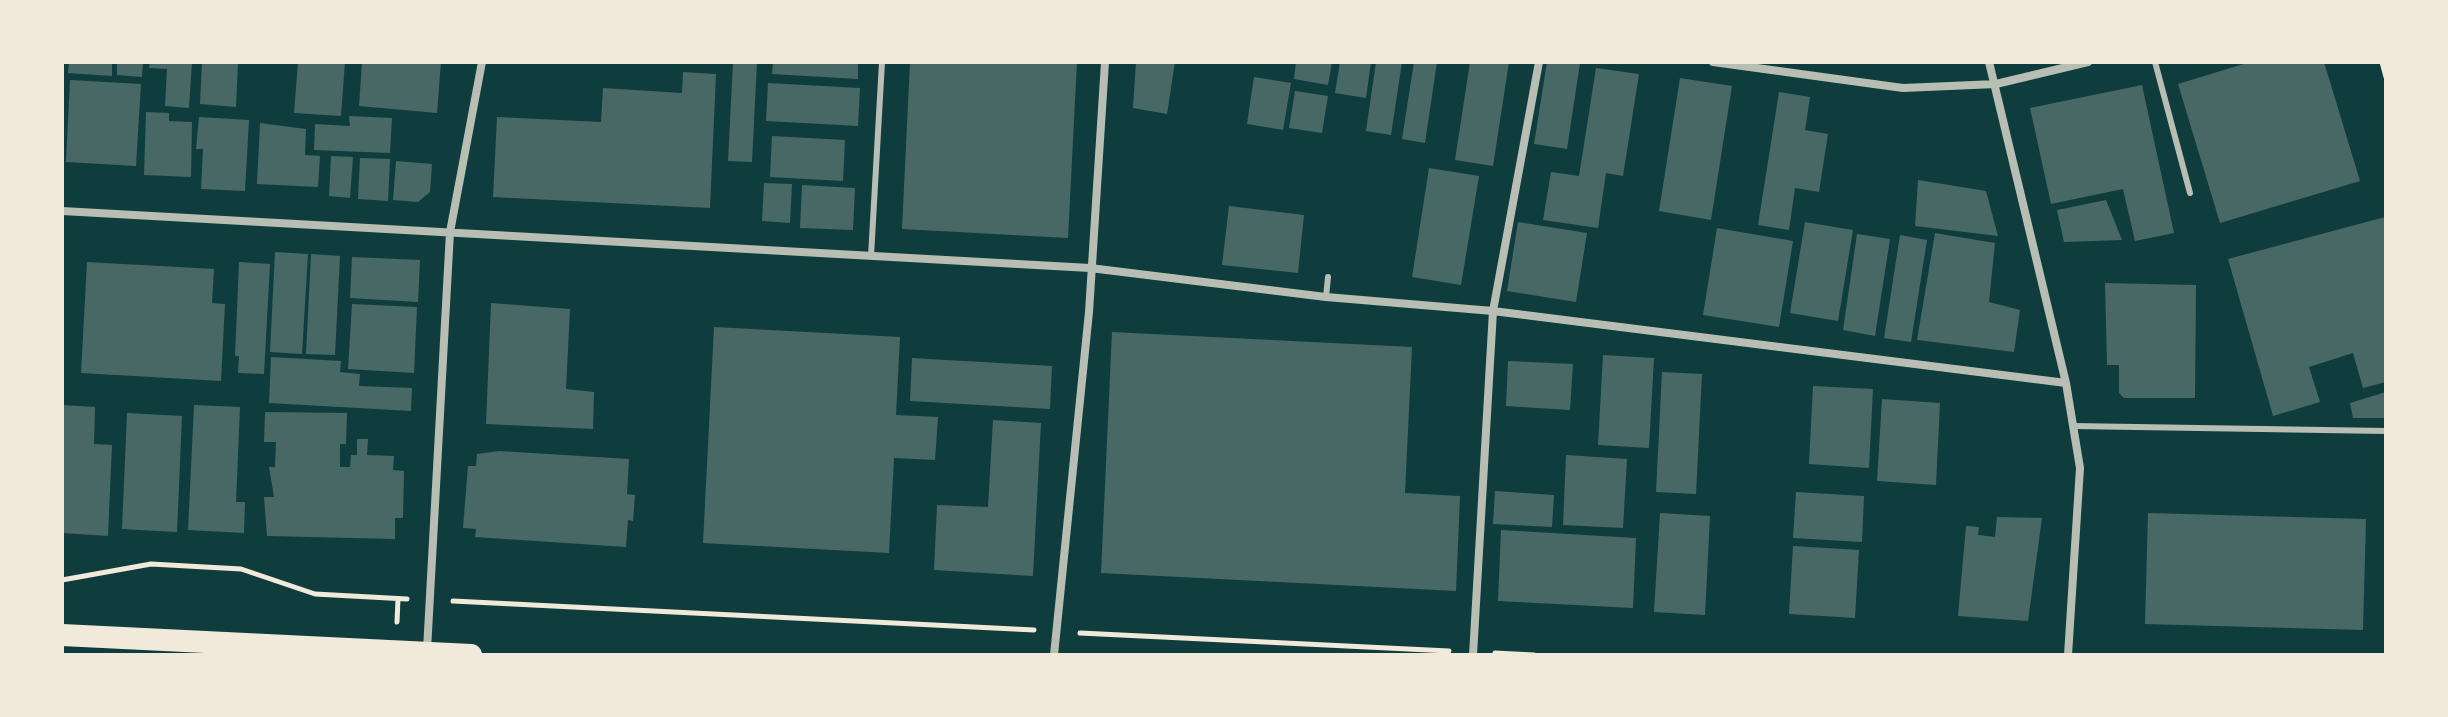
<!DOCTYPE html>
<style>
body{margin:0}
#map{position:relative;width:2448px;height:717px;overflow:hidden;background:#0f3d3e;font-family:"Space Grotesk",sans-serif}
canvas{display:block}
.frame{position:absolute;inset:0;border:64px solid #f1e9da;pointer-events:none}
</style>
<div id="map">
<canvas width="2448" height="717"></canvas>
<div class="frame"></div>
</div>
<script>
const ctx = document.querySelector('canvas').getContext('2d');
ctx.lineJoin = 'round';
function fillPath(path, color) {
  ctx.fillStyle = color;
  ctx.fill(path, 'evenodd');
}
function shape(rows) {
  const path = new Path2D();
  for (const r of rows) {
    path.moveTo(r[0], r[1]);
    for (let i = 2; i < r.length; i += 2) path.lineTo(r[i], r[i + 1]);
  }
  return path;
}
function trace(path, color, width, dash) {
  ctx.strokeStyle = color;
  ctx.lineWidth = width;
  ctx.lineCap = dash ? 'butt' : 'round';
  ctx.setLineDash(dash || []);
  ctx.stroke(path);
}
const building = shape([
 [69,62,112,62,112,76,68,73],
 [117,62,143,62,142,77,117,75],
 [150,62,192,62,189,108,165,106,167,69,149,68],
 [202,62,238,62,236,107,200,104],
 [298,62,345,62,341,116,294,113],
 [362,62,441,62,437,113,359,106],
 [733,62,757,62,752,162,728,161],
 [773,62,858,62,858,79,772,74],
 [910,62,1077,62,1068,238,902,229],
 [1136,62,1175,62,1167,114,1133,108],
 [1296,62,1332,62,1328,85,1294,79],
 [1340,62,1371,62,1366,98,1335,93],
 [1376,62,1402,62,1391,135,1366,131],
 [1414,62,1437,62,1425,143,1402,139],
 [1470,62,1509,62,1493,166,1455,160],
 [1547,62,1580,63,1567,149,1534,144],
 [2250,62,2324,62,2360,181,2220,223,2178,84],
 [1596,68,1639,74,1623,176,1606,173,1598,228,1543,220,1551,172,1579,176],
 [683,72,716,74,710,208,493,197,497,117,601,122,603,88,682,93],
 [1254,77,1291,83,1283,130,1247,124],
 [1680,78,1732,86,1711,220,1659,211],
 [70,80,141,84,136,166,66,162],
 [768,83,860,88,858,126,766,121],
 [2142,85,2174,233,2135,241,2123,189,2051,204,2030,108],
 [1295,91,1328,96,1322,133,1289,128],
 [1779,92,1810,97,1805,130,1828,134,1819,192,1795,188,1789,230,1758,225],
 [146,112,169,113,169,121,192,122,191,177,144,175],
 [349,116,392,118,390,153,314,150,315,124,350,126],
 [199,117,249,120,245,191,201,189,203,149,196,149],
 [260,123,306,129,305,155,320,156,318,187,257,184],
 [772,136,845,140,843,181,770,177],
 [331,156,353,157,350,198,329,196],
 [360,158,390,159,388,201,358,199],
 [396,161,432,164,430,192,418,202,393,200],
 [1429,168,1479,176,1461,285,1412,277],
 [1918,180,1986,191,1998,236,1915,226],
 [764,183,792,184,790,223,762,221],
 [802,185,855,188,853,230,800,228],
 [2106,200,2122,240,2064,242,2057,210],
 [1229,206,1304,215,1298,273,1222,265],
 [2385,217,2386,382,2363,388,2353,353,2309,367,2320,402,2273,416,2228,259],
 [1518,222,1587,233,1576,302,1507,291],
 [1805,222,1853,230,1838,321,1790,313],
 [1717,228,1793,241,1779,327,1703,315],
 [1935,233,1995,243,1989,302,2020,310,2014,352,1917,340],
 [1857,234,1890,239,1875,336,1843,330],
 [1900,235,1927,240,1911,342,1884,338],
 [275,252,308,254,302,354,270,352],
 [311,254,340,256,335,355,306,354],
 [352,257,420,260,418,302,350,298],
 [87,262,214,269,212,303,225,304,221,381,81,373],
 [239,262,270,264,264,374,238,373,239,356,235,356],
 [2105,283,2196,285,2195,398,2124,398,2119,393,2119,365,2107,365],
 [491,303,570,309,566,389,594,392,593,429,486,424],
 [352,304,417,307,414,373,348,369],
 [714,327,900,337,896,415,938,417,935,460,894,458,889,553,703,543],
 [1112,332,1412,347,1405,493,1460,496,1456,591,1101,573],
 [1603,355,1654,358,1649,448,1598,445],
 [271,357,341,361,340,372,360,374,359,386,412,388,411,411,269,403],
 [912,358,1052,366,1050,409,910,401],
 [1508,361,1573,364,1570,410,1506,406],
 [1662,372,1702,374,1696,494,1656,492],
 [1813,386,1873,389,1869,468,1809,464],
 [2386,392,2386,418,2353,418,2350,403],
 [1882,399,1940,403,1936,485,1877,481],
 [62,405,95,407,94,444,112,445,108,536,62,533],
 [194,405,240,407,236,502,245,502,244,533,188,530],
 [265,412,347,413,346,444,340,444,340,467,350,467,351,455,357,455,357,439,368,439,367,455,394,456,393,470,404,471,403,518,395,518,395,539,267,536,264,497,274,497,269,467,275,467,276,442,264,442],
 [127,413,182,416,177,532,122,529],
 [993,420,1041,423,1033,576,934,570,937,505,988,507],
 [499,451,629,459,627,494,635,495,633,521,628,520,626,547,475,537,476,529,463,528,468,466,476,466,477,454],
 [1566,455,1627,459,1623,528,1563,525],
 [1495,491,1554,495,1552,527,1493,524],
 [1796,492,1864,496,1862,542,1793,538],
 [1660,513,1710,516,1705,615,1654,612],
 [2148,513,2366,519,2363,630,2145,624],
 [1997,517,2042,518,2028,621,1958,616,1966,526,1979,527,1978,535,1995,537],
 [1501,530,1636,538,1633,608,1498,601],
 [1793,546,1859,550,1855,618,1789,614]
]);
const path = shape([
 [2382,62,2386,77],
 [62,580,151,564,241,569,315,594,407,599],
 [453,601,1034,630],
 [397,622,398,599],
 [1080,633,1449,651],
 [1495,653,1534,655]
]);
const service = shape([
 [2155,62,2190,193],
 [871,256,882,62],
 [1326,297,1328,277],
 [2073,426,2386,431]
]);
const minor = shape([
 [1713,62,1903,88,1996,84,2088,62],
 [1989,62,2066,383,2080,468,2068,655],
 [62,211,1090,268,1326,297,1493,311,2066,383],
 [427,650,450,232,482,62],
 [1054,655,1089,312,1105,62],
 [1473,655,1493,311,1539,62]
]);
const trunk = shape([
 [62,635,471,655]
]);
fillPath(building, '#486865');
trace(path, '#f1e9da', 5);
trace(service, '#b8beb3', 6);
trace(minor, '#b8beb3', 8);
trace(trunk, '#f1e9da', 22);
</script>
